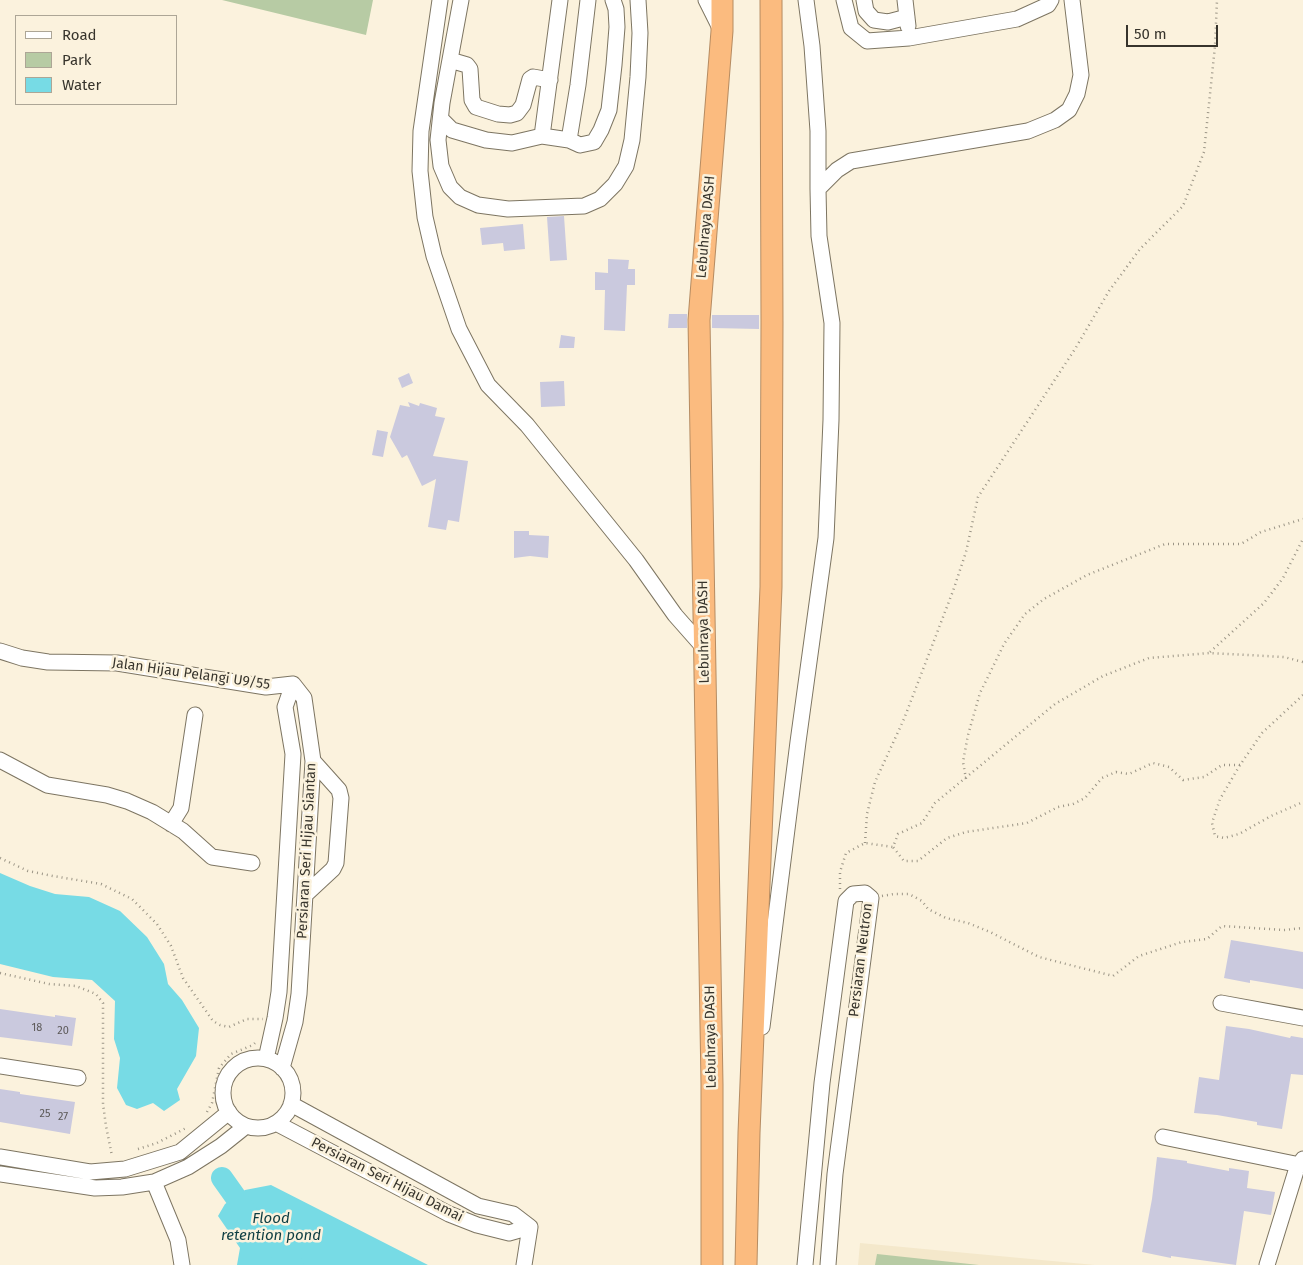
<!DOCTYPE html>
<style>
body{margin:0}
#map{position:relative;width:1303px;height:1265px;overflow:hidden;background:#fbf2dd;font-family:"Fira Sans",sans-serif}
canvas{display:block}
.legend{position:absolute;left:15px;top:15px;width:162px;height:90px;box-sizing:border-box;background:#fbf2dd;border:1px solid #ada696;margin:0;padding:6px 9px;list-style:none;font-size:15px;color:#37342c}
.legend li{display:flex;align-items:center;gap:10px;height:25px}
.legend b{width:25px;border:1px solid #ada696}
.scale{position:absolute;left:1126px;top:25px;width:92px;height:22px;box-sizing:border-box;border:2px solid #37342c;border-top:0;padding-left:6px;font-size:15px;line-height:18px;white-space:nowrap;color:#37342c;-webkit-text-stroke:4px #fbf2dd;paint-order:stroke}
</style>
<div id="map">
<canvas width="1303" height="1265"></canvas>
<ul class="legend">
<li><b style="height:6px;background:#fff"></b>Road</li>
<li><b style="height:14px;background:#b7cba4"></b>Park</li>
<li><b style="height:14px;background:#77dbe5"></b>Water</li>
</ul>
<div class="scale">50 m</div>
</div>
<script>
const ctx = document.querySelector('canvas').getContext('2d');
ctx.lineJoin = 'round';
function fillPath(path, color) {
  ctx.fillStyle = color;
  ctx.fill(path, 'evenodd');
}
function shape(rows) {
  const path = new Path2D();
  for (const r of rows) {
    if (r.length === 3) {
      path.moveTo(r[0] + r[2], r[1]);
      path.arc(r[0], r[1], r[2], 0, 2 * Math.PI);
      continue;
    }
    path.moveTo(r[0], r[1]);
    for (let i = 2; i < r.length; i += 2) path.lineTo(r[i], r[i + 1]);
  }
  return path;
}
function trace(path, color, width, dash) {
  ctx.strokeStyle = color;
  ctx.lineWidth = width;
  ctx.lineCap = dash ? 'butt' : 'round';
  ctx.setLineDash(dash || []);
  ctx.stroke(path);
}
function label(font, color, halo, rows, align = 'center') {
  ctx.font = font + ' "Fira Sans",sans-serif';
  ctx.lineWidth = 5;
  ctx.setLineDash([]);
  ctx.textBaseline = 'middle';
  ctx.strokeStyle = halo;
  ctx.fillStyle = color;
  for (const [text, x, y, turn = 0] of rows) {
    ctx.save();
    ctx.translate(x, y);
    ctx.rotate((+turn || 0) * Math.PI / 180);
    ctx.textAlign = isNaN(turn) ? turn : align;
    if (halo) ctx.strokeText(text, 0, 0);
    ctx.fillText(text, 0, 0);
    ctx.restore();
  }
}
const built = shape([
 [860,1243,1095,1265,858,1265]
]);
const green = shape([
 [222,0,373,0,366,35],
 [877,1254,979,1265,875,1265]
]);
const water = shape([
 [0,873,30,886,55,894,89,897,120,911,147,937,164,964,168,984,182,1000,199,1028,196,1056,177,1089,180,1100,164,1111,153,1103,137,1109,126,1105,117,1088,120,1058,114,1039,115,1001,92,980,53,977,0,964],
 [271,1185,428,1265,237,1265,240,1248,218,1216,225,1204,245,1190]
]);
const river = shape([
 [222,1178,249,1216,293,1265]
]);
const building = shape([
 [564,216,567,260,550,261,547,217],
 [523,224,525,249,504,251,503,243,482,245,480,228],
 [608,259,629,260,628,269,635,269,635,285,627,285,625,331,604,330,605,290,595,290,595,272,608,273],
 [669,314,687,314,687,328,668,328],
 [712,315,759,315,759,329,712,328],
 [561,335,575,337,574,348,559,348],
 [409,373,413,383,402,388,398,378],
 [564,381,565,406,541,407,540,382],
 [408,402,419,406,420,403,437,408,435,416,445,418,433,456,468,461,459,522,448,520,446,530,428,527,436,479,422,486,407,455,402,458,390,437,400,405,410,407],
 [377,430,388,432,383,457,372,455],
 [514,531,529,531,529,535,549,536,548,558,530,556,514,558],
 [1231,940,1303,952,1303,989,1250,980,1250,983,1224,978],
 [0,1009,55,1017,55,1015,76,1018,72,1046,0,1037],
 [1226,1026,1249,1029,1290,1038,1291,1036,1303,1038,1303,1075,1291,1074,1282,1129,1257,1125,1257,1122,1217,1115,1194,1113,1199,1077,1219,1080],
 [0,1089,20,1092,20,1094,75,1102,70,1134,0,1122],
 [1157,1157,1187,1161,1187,1163,1229,1171,1229,1168,1249,1171,1247,1188,1275,1192,1271,1215,1244,1211,1236,1265,1171,1256,1171,1258,1142,1252,1152,1199]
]);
const path = shape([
 [1210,652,1264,603,1283,578,1303,539],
 [1303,695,1262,733,1240,765,1220,799,1212,823,1215,836,1224,838,1239,834,1271,816,1303,802],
 [1240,765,1222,765,1204,777,1183,780,1169,767,1153,763,1129,774,1116,772,1102,778,1085,798,1073,804,1058,807,1027,823,966,832,947,838,918,861,904,861,893,847,898,834,922,823,935,803,1055,704,1103,676,1149,658,1210,653,1284,657,1303,662],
 [966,779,963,762,968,735,980,693,1004,644,1025,614,1044,599,1087,575,1165,544,1241,544,1261,532,1303,519],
 [865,843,867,814,875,782,904,719,953,591,966,552,978,497,1075,349,1109,291,1140,249,1183,206,1204,152,1215,46,1217,0],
 [0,858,28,871,53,876,101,884,132,899,157,924,171,946,183,978,213,1021,220,1025,229,1027,247,1019,263,1019],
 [840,889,840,872,846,853,865,843,893,847],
 [882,896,894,894,909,894,922,901,928,909,946,918,968,923,990,932,1039,957,1113,976,1139,956,1182,942,1207,939,1222,926,1284,930,1303,928],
 [0,973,49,984,76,986,96,994,103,1003,103,1104,106,1126,112,1156],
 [207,1112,212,1103,219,1068,231,1054,253,1045,256,1042],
 [138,1149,157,1143,188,1127]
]);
const minor = shape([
 [440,0,421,131,420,171,425,217,434,256,459,329,488,385,527,425,636,560,675,615,705,649],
 [461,0,442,103,438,140,441,166,450,187,460,197,478,205,508,209,584,206,600,199,615,184,626,166,632,140,638,77,640,33,638,0],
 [706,0,720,28],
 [806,0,812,46,818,131,818,189],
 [844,0,851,28,867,41,909,38,1017,19,1048,5,1051,0],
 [864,0,866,11,874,20,888,22,907,17],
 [905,0,908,26],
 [450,60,467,65,470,69,472,100,476,107,498,114,510,115,517,113,523,105,530,79,533,77,550,80],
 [441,119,452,130,486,140,512,143,542,136,560,0],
 [542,136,569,140,580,145,594,142,601,130,609,110,614,65,617,27,616,9,613,0],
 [569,140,578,85,588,0],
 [0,651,22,658,48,662,117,663,266,687,293,684],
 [0,760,47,785,107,795,127,801,152,812,183,831,212,857,252,863],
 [171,824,181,808,195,715],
 [305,895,333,869,336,863,341,798,339,790,313,761],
 [1221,1003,1303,1018],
 [762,1027,798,742,826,538,831,420,832,323,819,236,818,189,837,170,851,161,1028,131,1055,120,1069,110,1077,94,1081,75,1072,0],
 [258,1093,35],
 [266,1059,275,1018,279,992,293,754,285,707,293,684],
 [0,1066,78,1078],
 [282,1068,295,1022,299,994,313,761,304,698,293,684],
 [291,1104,478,1206,513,1214,530,1227],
 [276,1123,449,1214,477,1225,509,1233,530,1227],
 [1163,1137,1300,1165],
 [0,1157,90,1172,125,1169,180,1152,229,1112],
 [0,1174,95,1188,122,1187,154,1182,188,1167,221,1146,246,1126],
 [154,1182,178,1240,182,1265],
 [524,1265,530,1227],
 [805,1265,822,1083,846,901,853,894,865,893,871,898,835,1174,828,1265],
 [1267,1265,1296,1171,1303,1159]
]);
const highway = shape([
 [712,1265,712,1084,699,320,722,31,722,0],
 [746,1265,749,1133,771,587,772,322,771,0]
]);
const numberNames = [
 ["18",37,1028],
 ["20",63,1031],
 ["25",45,1114],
 ["27",63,1117]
];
const streetNames = [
 ["Lebuhraya DASH",706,227,-85],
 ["Lebuhraya DASH",704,632,-91],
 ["Jalan Hijau Pelangi U9/55",191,674,8],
 ["Persiaran Seri Hijau Siantan",307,851,-87],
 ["Persiaran Neutron",861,960,-83],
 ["Lebuhraya DASH",711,1037,-91],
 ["Persiaran Seri Hijau Damai",387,1180,27]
];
const waterNames = [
 ["Flood",271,1219],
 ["retention pond",271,1236]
];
fillPath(built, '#f4e8cb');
fillPath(green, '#b7cba4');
fillPath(water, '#77dbe5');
trace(river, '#77dbe5', 22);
fillPath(building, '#cac9de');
trace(minor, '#7d7562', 17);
trace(highway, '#b68c62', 23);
trace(path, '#9b9586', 2.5, [1, 4]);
trace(minor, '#fff', 15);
trace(highway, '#fbbb7f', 21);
label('11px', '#5c5958', null, numberNames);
label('14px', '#37342c', '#fbf2dd', streetNames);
label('italic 15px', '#0d3d42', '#fbf2dd', waterNames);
</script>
